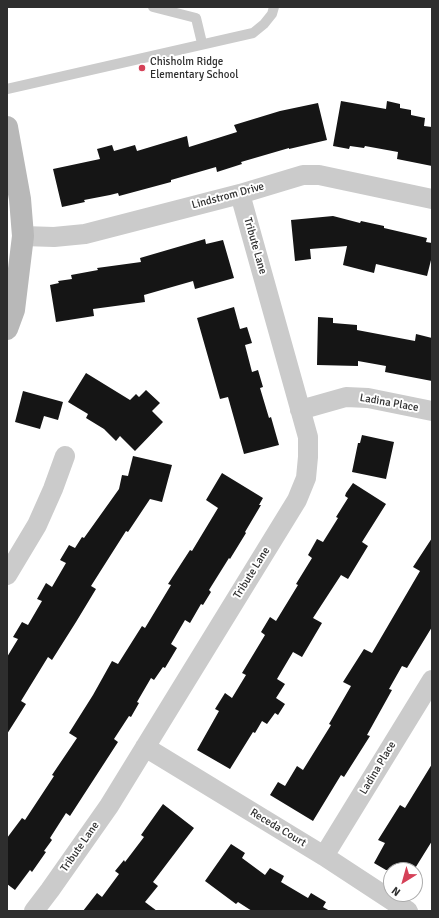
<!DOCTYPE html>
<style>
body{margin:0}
#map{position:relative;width:439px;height:918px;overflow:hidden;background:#fff;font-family:Signika,sans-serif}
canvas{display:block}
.frame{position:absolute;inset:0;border:8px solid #2e2e2e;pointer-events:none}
.north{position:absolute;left:383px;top:862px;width:40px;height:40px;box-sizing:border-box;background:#fff;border:1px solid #ababab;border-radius:50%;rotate:217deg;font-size:11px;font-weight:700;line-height:16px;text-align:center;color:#2e2e2e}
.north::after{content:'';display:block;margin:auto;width:14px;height:18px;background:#d54158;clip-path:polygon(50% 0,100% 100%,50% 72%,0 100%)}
</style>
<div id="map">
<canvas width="439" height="918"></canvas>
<div class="frame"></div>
<div class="north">N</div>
</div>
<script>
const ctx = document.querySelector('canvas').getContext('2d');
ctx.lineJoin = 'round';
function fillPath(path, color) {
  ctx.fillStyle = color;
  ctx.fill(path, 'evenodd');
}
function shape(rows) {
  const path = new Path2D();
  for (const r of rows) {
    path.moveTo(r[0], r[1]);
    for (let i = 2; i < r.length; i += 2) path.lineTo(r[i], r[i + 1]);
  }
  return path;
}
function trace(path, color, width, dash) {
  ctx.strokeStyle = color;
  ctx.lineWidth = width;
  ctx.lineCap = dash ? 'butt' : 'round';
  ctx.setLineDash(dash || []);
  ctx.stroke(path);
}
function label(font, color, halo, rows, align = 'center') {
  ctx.font = font + ' Signika,sans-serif';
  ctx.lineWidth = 4;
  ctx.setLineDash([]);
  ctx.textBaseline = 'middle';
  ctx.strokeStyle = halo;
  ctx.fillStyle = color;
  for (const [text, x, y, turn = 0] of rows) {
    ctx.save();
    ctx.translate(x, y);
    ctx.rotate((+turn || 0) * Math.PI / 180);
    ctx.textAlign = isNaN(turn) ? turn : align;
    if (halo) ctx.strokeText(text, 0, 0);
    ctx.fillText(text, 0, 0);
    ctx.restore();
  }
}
const building = shape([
 [341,101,386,109,387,101,400,104,400,108,411,110,411,115,425,118,424,126,432,127,432,166,397,159,398,152,365,146,364,148,350,146,349,149,333,146],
 [318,103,327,140,289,149,289,148,241,162,242,164,217,172,216,167,171,180,171,182,119,196,118,193,110,195,84,200,85,202,62,207,53,169,100,159,97,149,112,145,114,151,135,145,137,151,187,136,189,147,237,132,234,125,280,111],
 [333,216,360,223,361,221,384,226,384,228,427,238,426,242,432,243,432,256,427,276,376,264,374,273,343,265,347,246,310,249,311,259,295,261,291,220],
 [205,239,206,244,223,240,234,278,195,289,193,281,144,295,145,302,93,309,94,316,56,322,50,285,59,283,58,281,72,279,71,275,98,270,97,268,141,262,140,258],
 [234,307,240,329,247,327,252,343,245,345,252,372,258,370,263,387,260,388,269,418,271,417,279,445,244,454,228,397,220,399,197,318],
 [318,317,333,318,333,323,357,325,357,330,415,341,416,334,432,338,432,381,385,372,386,366,358,361,358,366,317,365],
 [86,373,130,400,136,394,139,397,146,390,160,403,152,411,163,422,135,451,120,436,116,441,104,429,86,418,88,414,68,402],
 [23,391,63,402,58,420,44,416,40,429,15,422],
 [362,435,394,442,386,479,352,472,358,443,360,443],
 [133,456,172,465,162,502,150,499,128,532,126,531,91,586,96,589,76,622,52,660,48,657,21,701,26,704,7,734,7,657,18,639,13,637,22,622,28,625,42,601,37,599,46,583,52,587,66,563,60,560,69,545,75,548,82,537,84,538,119,489,122,475,128,476],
 [222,473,263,498,259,505,261,505,245,532,246,533,230,559,229,558,209,590,211,592,203,605,201,604,190,623,185,620,171,644,177,648,165,668,163,667,154,680,151,678,137,702,139,703,131,717,129,716,114,739,118,742,70,816,66,813,50,838,52,840,44,851,46,852,32,872,30,870,15,890,7,884,7,838,22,818,25,820,54,776,52,775,77,738,69,733,93,695,112,661,118,664,142,626,145,628,171,585,168,584,190,550,192,551,218,508,206,500],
 [353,483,386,504,362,542,368,546,348,579,341,575,313,618,322,623,302,657,293,652,277,679,285,684,276,698,285,704,278,715,275,713,267,724,262,721,255,733,253,732,230,769,197,750,219,711,215,709,225,693,232,698,246,675,242,673,265,635,261,632,270,617,276,621,298,585,296,584,312,558,308,555,317,539,323,542,338,518,336,517,348,498,345,496,346,493],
 [432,538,432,627,407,668,402,666,389,689,392,690,367,735,370,736,344,777,341,775,313,821,270,795,278,782,285,786,297,766,303,770,331,725,329,724,351,686,343,682,364,649,372,653,420,571,413,567],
 [432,764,432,841,414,870,386,870,374,863,385,843,378,840,400,805,405,808],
 [163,804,194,828,153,882,158,886,145,902,157,911,83,911,97,893,102,897,119,874,115,871,124,860,125,862,144,837,141,835],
 [231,844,245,853,242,858,265,875,270,868,284,876,281,882,308,898,311,893,326,902,323,907,330,911,252,911,238,902,236,904,205,881]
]);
const lane = shape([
 [153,7,196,18,202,43],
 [7,89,253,33,264,24,272,14,274,7]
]);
const street = shape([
 [23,236,54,237,85,234,240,194,303,175,319,175,432,199],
 [300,410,346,397,368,398,432,411],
 [7,575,37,525,53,489,65,456],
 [145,747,324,856,408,911],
 [324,856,432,680],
 [34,911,50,890,109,806,297,500,306,478,308,457,308,437,240,194]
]);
const secondary = shape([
 [7,127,20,199,23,236,14,310,7,329]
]);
const markers = [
 [142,68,4,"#d54158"]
];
const poiNames = [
 ["Chisholm Ridge",150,62],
 ["Elementary School",150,75]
];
const streetNames = [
 ["Lindstrom Drive",228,196,-15],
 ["Tribute Lane",255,246,74],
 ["Ladina Place",389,403,10],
 ["Tribute Lane",252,573,-58],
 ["Ladina Place",378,768,-59],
 ["Receda Court",278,828,31],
 ["Tribute Lane",80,847,-55]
];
fillPath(building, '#151515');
trace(lane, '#cbcbcb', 10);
trace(street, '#cbcbcb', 20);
trace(secondary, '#b8b8b8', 22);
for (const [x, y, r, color] of markers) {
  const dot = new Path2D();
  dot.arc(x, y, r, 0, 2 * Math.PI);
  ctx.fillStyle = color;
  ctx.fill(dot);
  trace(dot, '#fff', 1.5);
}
label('11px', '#2e2e2e', '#fff', poiNames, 'left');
label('11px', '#2e2e2e', '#fff', streetNames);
</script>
